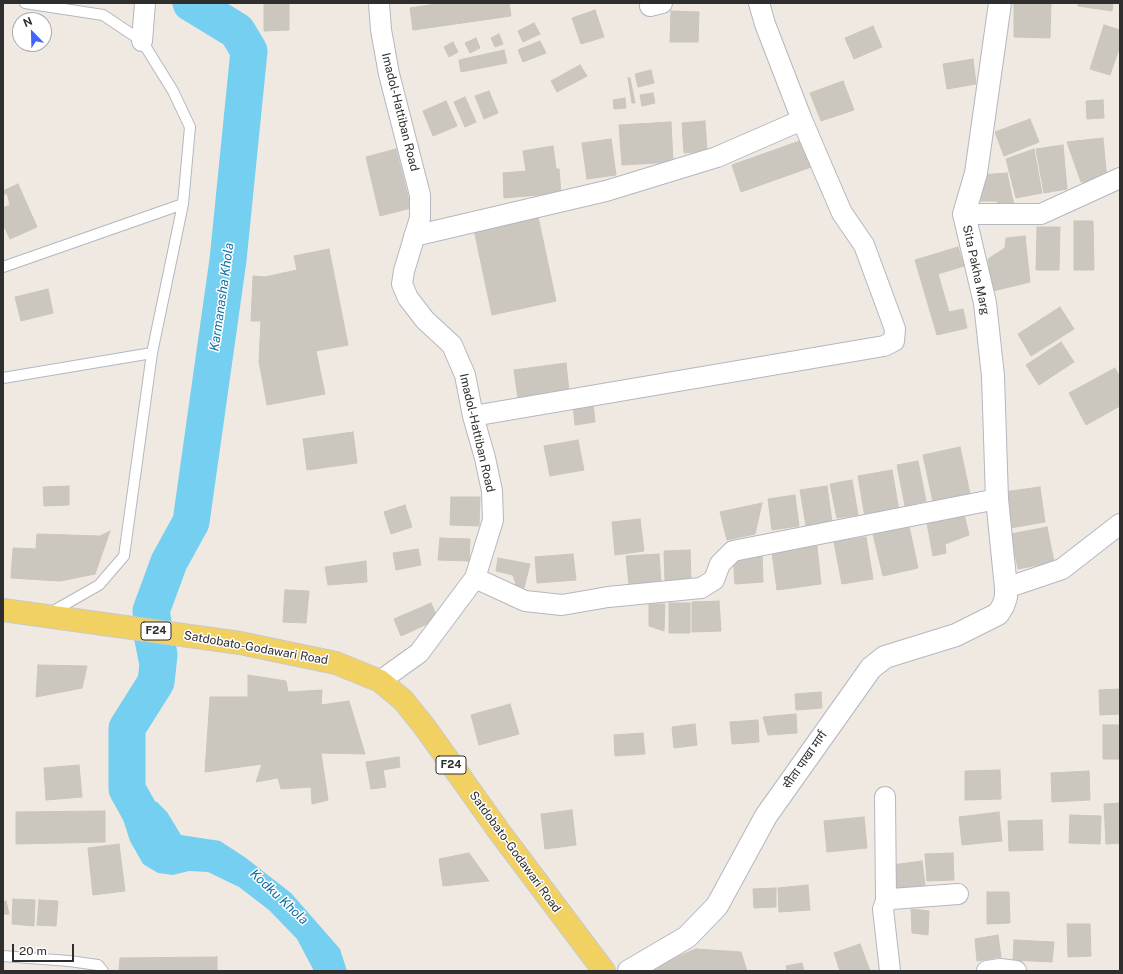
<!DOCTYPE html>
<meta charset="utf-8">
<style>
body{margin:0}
#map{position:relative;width:1123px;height:974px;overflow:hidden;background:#efe9e1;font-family:"Public Sans",sans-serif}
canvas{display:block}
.frame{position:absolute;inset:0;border:4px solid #2e2e2e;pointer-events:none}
.north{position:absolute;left:12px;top:12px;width:40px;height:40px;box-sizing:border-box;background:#fff;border:1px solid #ababab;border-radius:50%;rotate:337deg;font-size:11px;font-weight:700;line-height:16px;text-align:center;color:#2e2e2e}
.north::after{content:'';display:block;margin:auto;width:14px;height:18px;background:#4264fb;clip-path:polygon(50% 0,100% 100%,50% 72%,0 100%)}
.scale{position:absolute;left:12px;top:944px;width:62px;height:18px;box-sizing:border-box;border:2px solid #2e2e2e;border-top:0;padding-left:5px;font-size:12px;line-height:14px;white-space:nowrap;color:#2e2e2e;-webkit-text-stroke:3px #fff;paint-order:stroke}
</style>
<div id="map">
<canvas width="1123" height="974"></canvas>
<div class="frame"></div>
<div class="north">N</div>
<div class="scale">20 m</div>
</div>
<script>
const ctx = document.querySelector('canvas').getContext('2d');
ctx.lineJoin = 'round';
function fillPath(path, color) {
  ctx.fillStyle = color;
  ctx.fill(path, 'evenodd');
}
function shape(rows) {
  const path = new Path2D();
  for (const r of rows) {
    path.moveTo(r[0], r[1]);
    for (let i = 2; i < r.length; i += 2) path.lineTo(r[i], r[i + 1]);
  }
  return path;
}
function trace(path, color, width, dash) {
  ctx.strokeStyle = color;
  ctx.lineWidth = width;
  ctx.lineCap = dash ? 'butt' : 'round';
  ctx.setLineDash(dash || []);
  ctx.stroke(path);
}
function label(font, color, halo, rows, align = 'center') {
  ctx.font = font + ' "Public Sans","Noto Sans Devanagari",sans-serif';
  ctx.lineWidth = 3;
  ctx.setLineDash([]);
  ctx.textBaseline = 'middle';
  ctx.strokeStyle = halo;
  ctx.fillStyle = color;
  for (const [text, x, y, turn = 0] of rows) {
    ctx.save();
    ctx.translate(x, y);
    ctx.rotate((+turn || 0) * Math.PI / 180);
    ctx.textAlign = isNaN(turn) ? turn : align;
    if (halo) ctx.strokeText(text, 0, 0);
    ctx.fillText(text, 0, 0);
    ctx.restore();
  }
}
const water = shape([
 [131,623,168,624,164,678,132,723,126,764,128,785,135,796,157,802,167,812,181,835,220,841,246,858,291,893,340,949,347,971,314,971,297,939,269,910,239,887,208,872,189,871,173,875,158,873,143,864,130,841,114,791,115,732,122,715,136,690,140,669]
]);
const river = shape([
 [146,823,127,789,127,728,156,682,159,655,151,611,169,562,191,522,228,260,249,51,237,31,191,3]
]);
const building = shape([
 [264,3,289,3,289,30,264,31,264,3],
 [443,3,509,3,511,16,413,30,410,8,443,3],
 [1014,3,1051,3,1050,38,1014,37,1014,3],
 [1078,3,1113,3,1112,11,1078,6,1078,3],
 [595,10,604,37,581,44,572,18,595,10],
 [671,11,699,12,698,42,670,42,671,11],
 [534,23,540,34,523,42,518,31,534,23],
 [1104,25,1120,30,1120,46,1110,75,1090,69,1104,25],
 [873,26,882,47,854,59,845,38,873,26],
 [499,34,503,44,495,47,491,38,499,34],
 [476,38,480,48,470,53,465,43,476,38],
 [540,41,546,53,523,62,518,50,540,41],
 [453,42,458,52,449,57,444,47,453,42],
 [504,50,507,63,461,72,459,60,504,50],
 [973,59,976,84,947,89,943,64,973,59],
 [580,65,587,76,557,92,551,81,580,65],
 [651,70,654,83,638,87,635,74,651,70],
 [628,78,630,78,635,103,632,103,628,78],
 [843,81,854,110,821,121,810,93,843,81],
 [489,91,498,113,484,119,475,96,489,91],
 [653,93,655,103,642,106,640,95,653,93],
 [465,97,476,122,465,127,454,102,465,97],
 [625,98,626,108,614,109,613,100,625,98],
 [1103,100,1104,118,1087,119,1086,101,1103,100],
 [446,101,457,126,433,136,423,111,446,101],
 [1030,119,1039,142,1004,156,995,132,1030,119],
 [705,121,707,151,684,153,682,123,705,121],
 [671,122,673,162,622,165,619,125,671,122],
 [808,138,817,165,741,192,732,165,808,138],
 [1103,138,1107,180,1081,182,1067,142,1103,138],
 [611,139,616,175,587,179,582,143,611,139],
 [1063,145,1067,189,1044,193,1036,149,1063,145],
 [553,146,556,169,559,169,561,193,504,198,503,173,526,171,523,151,553,146],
 [396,149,411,208,380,216,366,157,396,149],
 [1034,149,1042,193,1016,198,1006,159,1034,149],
 [1007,173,1015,210,999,211,997,201,977,201,980,175,1007,173],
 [18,184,37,227,10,239,3,224,3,208,10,205,7,193,3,195,3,191,18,184],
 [537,212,556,301,492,315,473,225,537,212],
 [1074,221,1093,221,1094,270,1074,270,1074,221],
 [1037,227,1060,227,1059,270,1036,270,1037,227],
 [1025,236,1030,282,993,291,988,259,1005,248,1006,238,1025,236],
 [958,247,964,266,938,274,949,312,963,309,967,328,937,335,915,260,958,247],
 [329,249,348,345,316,351,325,394,267,405,259,361,261,321,251,321,253,276,265,277,297,270,294,256,329,249],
 [48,289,53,313,21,321,15,297,48,289],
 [1060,307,1074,329,1031,356,1018,334,1060,307],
 [1061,342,1074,362,1039,385,1026,365,1061,342],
 [566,363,569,391,518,398,514,370,566,363],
 [1115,368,1120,378,1120,406,1086,425,1069,393,1115,368],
 [593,402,595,422,575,425,573,405,593,402],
 [353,432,357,463,307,470,303,439,353,432],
 [578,440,584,470,550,476,544,446,578,440],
 [960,447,970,494,933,502,923,455,960,447],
 [918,461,926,501,905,506,897,465,918,461],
 [892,470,899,511,865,517,858,476,892,470],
 [852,480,858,515,837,518,830,484,852,480],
 [69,486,69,505,44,506,43,487,69,486],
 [827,486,832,522,806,526,800,490,827,486],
 [1040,487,1045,522,1010,528,1004,492,1040,487],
 [795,495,799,526,772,530,768,499,795,495],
 [451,497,480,497,479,526,450,525,451,497],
 [762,503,755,534,727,540,720,512,762,503],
 [405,505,412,527,391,534,384,512,405,505],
 [964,514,969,535,945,544,946,553,933,556,927,523,964,514],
 [640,519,644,551,615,555,612,522,640,519],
 [909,526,918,568,883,576,873,534,909,526],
 [1047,527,1054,562,1018,569,1011,534,1047,527],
 [110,531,95,574,60,581,11,578,13,548,36,549,37,534,100,536,110,531],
 [866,537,873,579,842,584,834,542,866,537],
 [440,538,470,539,469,561,438,560,440,538],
 [817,546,821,584,777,590,772,552,817,546],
 [418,549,421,565,396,570,393,553,418,549],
 [690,550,691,580,665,581,664,551,690,550],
 [762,552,763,582,735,584,733,554,762,552],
 [573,554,576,580,537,583,535,557,573,554],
 [659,554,661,583,629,585,626,556,659,554],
 [498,558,530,564,524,588,516,585,513,575,496,571,498,558],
 [366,561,367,582,328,585,325,567,366,561],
 [285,590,309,591,306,623,283,622,285,590],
 [719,601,721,631,692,632,692,602,719,601],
 [431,603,438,619,401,636,394,619,431,603],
 [669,603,690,603,690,633,669,633,669,603],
 [649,604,665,604,664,631,649,626,649,604],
 [38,665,87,666,82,688,36,697,38,665],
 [248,675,286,681,288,692,322,690,321,705,349,701,365,754,321,753,328,800,312,804,311,787,281,789,278,778,256,782,262,764,205,772,210,697,248,697,248,675],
 [1120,689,1120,714,1100,715,1099,690,1120,689],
 [821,692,822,708,796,710,795,694,821,692],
 [510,704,519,734,479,745,471,715,510,704],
 [796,714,797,733,768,735,763,717,796,714],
 [758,720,759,742,732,744,730,722,758,720],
 [695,724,697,745,674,748,672,727,695,724],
 [1103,725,1120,725,1120,759,1103,759,1103,725],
 [643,733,645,754,615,756,614,735,643,733],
 [399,757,400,767,383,770,386,787,371,789,366,762,399,757],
 [79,765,82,797,46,800,44,768,79,765],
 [1000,770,1001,799,965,800,965,771,1000,770],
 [1089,771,1090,800,1052,802,1051,773,1089,771],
 [1120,803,1120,843,1106,844,1104,804,1120,803],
 [572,810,576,845,545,849,541,814,572,810],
 [105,811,105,842,16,844,16,812,105,811],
 [999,812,1002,841,962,845,959,817,999,812],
 [1070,815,1101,816,1100,844,1069,843,1070,815],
 [864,817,867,848,827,852,824,821,864,817],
 [1042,820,1043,850,1009,851,1008,821,1042,820],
 [119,844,125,891,93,895,88,848,119,844],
 [469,853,489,881,443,886,439,859,469,853],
 [953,853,954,880,927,881,925,854,953,853],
 [922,861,925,885,895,889,892,865,922,861],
 [808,885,810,910,779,912,778,888,808,885],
 [776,888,776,907,754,908,753,889,776,888],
 [987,892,1009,892,1010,923,987,924,987,892],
 [13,899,35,900,34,926,12,924,13,899],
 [39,900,58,901,56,926,37,925,39,900],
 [6,901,9,914,3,914,3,902,6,901],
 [911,909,929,911,928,935,912,933,911,909],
 [1067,924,1090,924,1091,956,1068,957,1067,924],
 [998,935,1001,957,977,961,975,939,998,935],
 [1014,940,1054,942,1052,962,1013,960,1014,940],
 [860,944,870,971,840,971,834,953,860,944],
 [696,949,741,952,747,971,642,971,696,949],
 [217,957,217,971,119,971,120,958,217,957],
 [802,963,804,971,787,971,786,966,802,963]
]);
const service = shape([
 [25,3,103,15,142,41,173,91,190,127,183,204,152,353,124,556,99,585,48,614],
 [3,267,183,204],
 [3,378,152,353],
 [3,956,69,961,98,965,103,971]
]);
const minor = shape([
 [379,3,381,30,389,74,420,195,420,218,404,271,402,284,408,298,425,320,452,345,465,375,473,416,485,458,492,491,493,520,475,578,419,653,380,681],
 [650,6,662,3],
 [142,41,145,3],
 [964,214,1041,214,1120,178],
 [414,236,606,191,717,157,802,120],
 [473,416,884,346,894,341,895,329,864,245,842,213,829,183,802,120,765,24,759,3],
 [475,578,525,601,562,605,608,597,701,588,714,580,720,564,733,551,997,499],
 [1006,588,1062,569,1120,524],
 [885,797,886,901],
 [890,971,883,909,886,901,892,899,958,894],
 [987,971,1000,969,1016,971]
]);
const tertiary = shape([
 [629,971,687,937,717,906,766,816,871,668,885,657,956,635,998,614,1003,606,1006,597,1006,588,997,499,993,376,985,303,964,214,976,173,1000,3]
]);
const primary = shape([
 [3,610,240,643,336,663,380,681,403,700,424,726,501,834,604,971]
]);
const shields = [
 [156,631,30],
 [451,765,30]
];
const shieldNames = [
 ["F24",156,631],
 ["F24",451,765]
];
const streetNames = [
 ["Imadol-Hattiban Road",400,112,76],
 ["Sita Pakha Marg",976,270,78],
 ["Imadol-Hattiban Road",477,433,77],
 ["Satdobato-Godawari Road",256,648,10],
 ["सीता पाखा मार्ग",805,760,-55],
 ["Satdobato-Godawari Road",515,852,54]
];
const waterNames = [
 ["Karmanasha Khola",222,297,-82],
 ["Kodku Khola",279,897,43]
];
fillPath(water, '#75cff0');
trace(river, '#75cff0', 37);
fillPath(building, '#cbc7bf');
trace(building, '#cbc5ba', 1);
trace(service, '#b4b7c1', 12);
trace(minor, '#b4b7c1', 22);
trace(tertiary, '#b4b7c1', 24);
trace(primary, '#c9c9c9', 24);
trace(service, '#fff', 10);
trace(minor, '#fff', 20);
trace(tertiary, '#fff', 22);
trace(primary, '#f2d163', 22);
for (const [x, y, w] of shields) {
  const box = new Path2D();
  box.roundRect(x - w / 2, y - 9, w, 18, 3);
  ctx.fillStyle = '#fff';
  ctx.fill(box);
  trace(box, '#2e2e2e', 1);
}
label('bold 11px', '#2e2e2e', null, shieldNames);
label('12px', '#2e2e2e', '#fff', streetNames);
label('italic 13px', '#0d6fa3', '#fff', waterNames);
</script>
